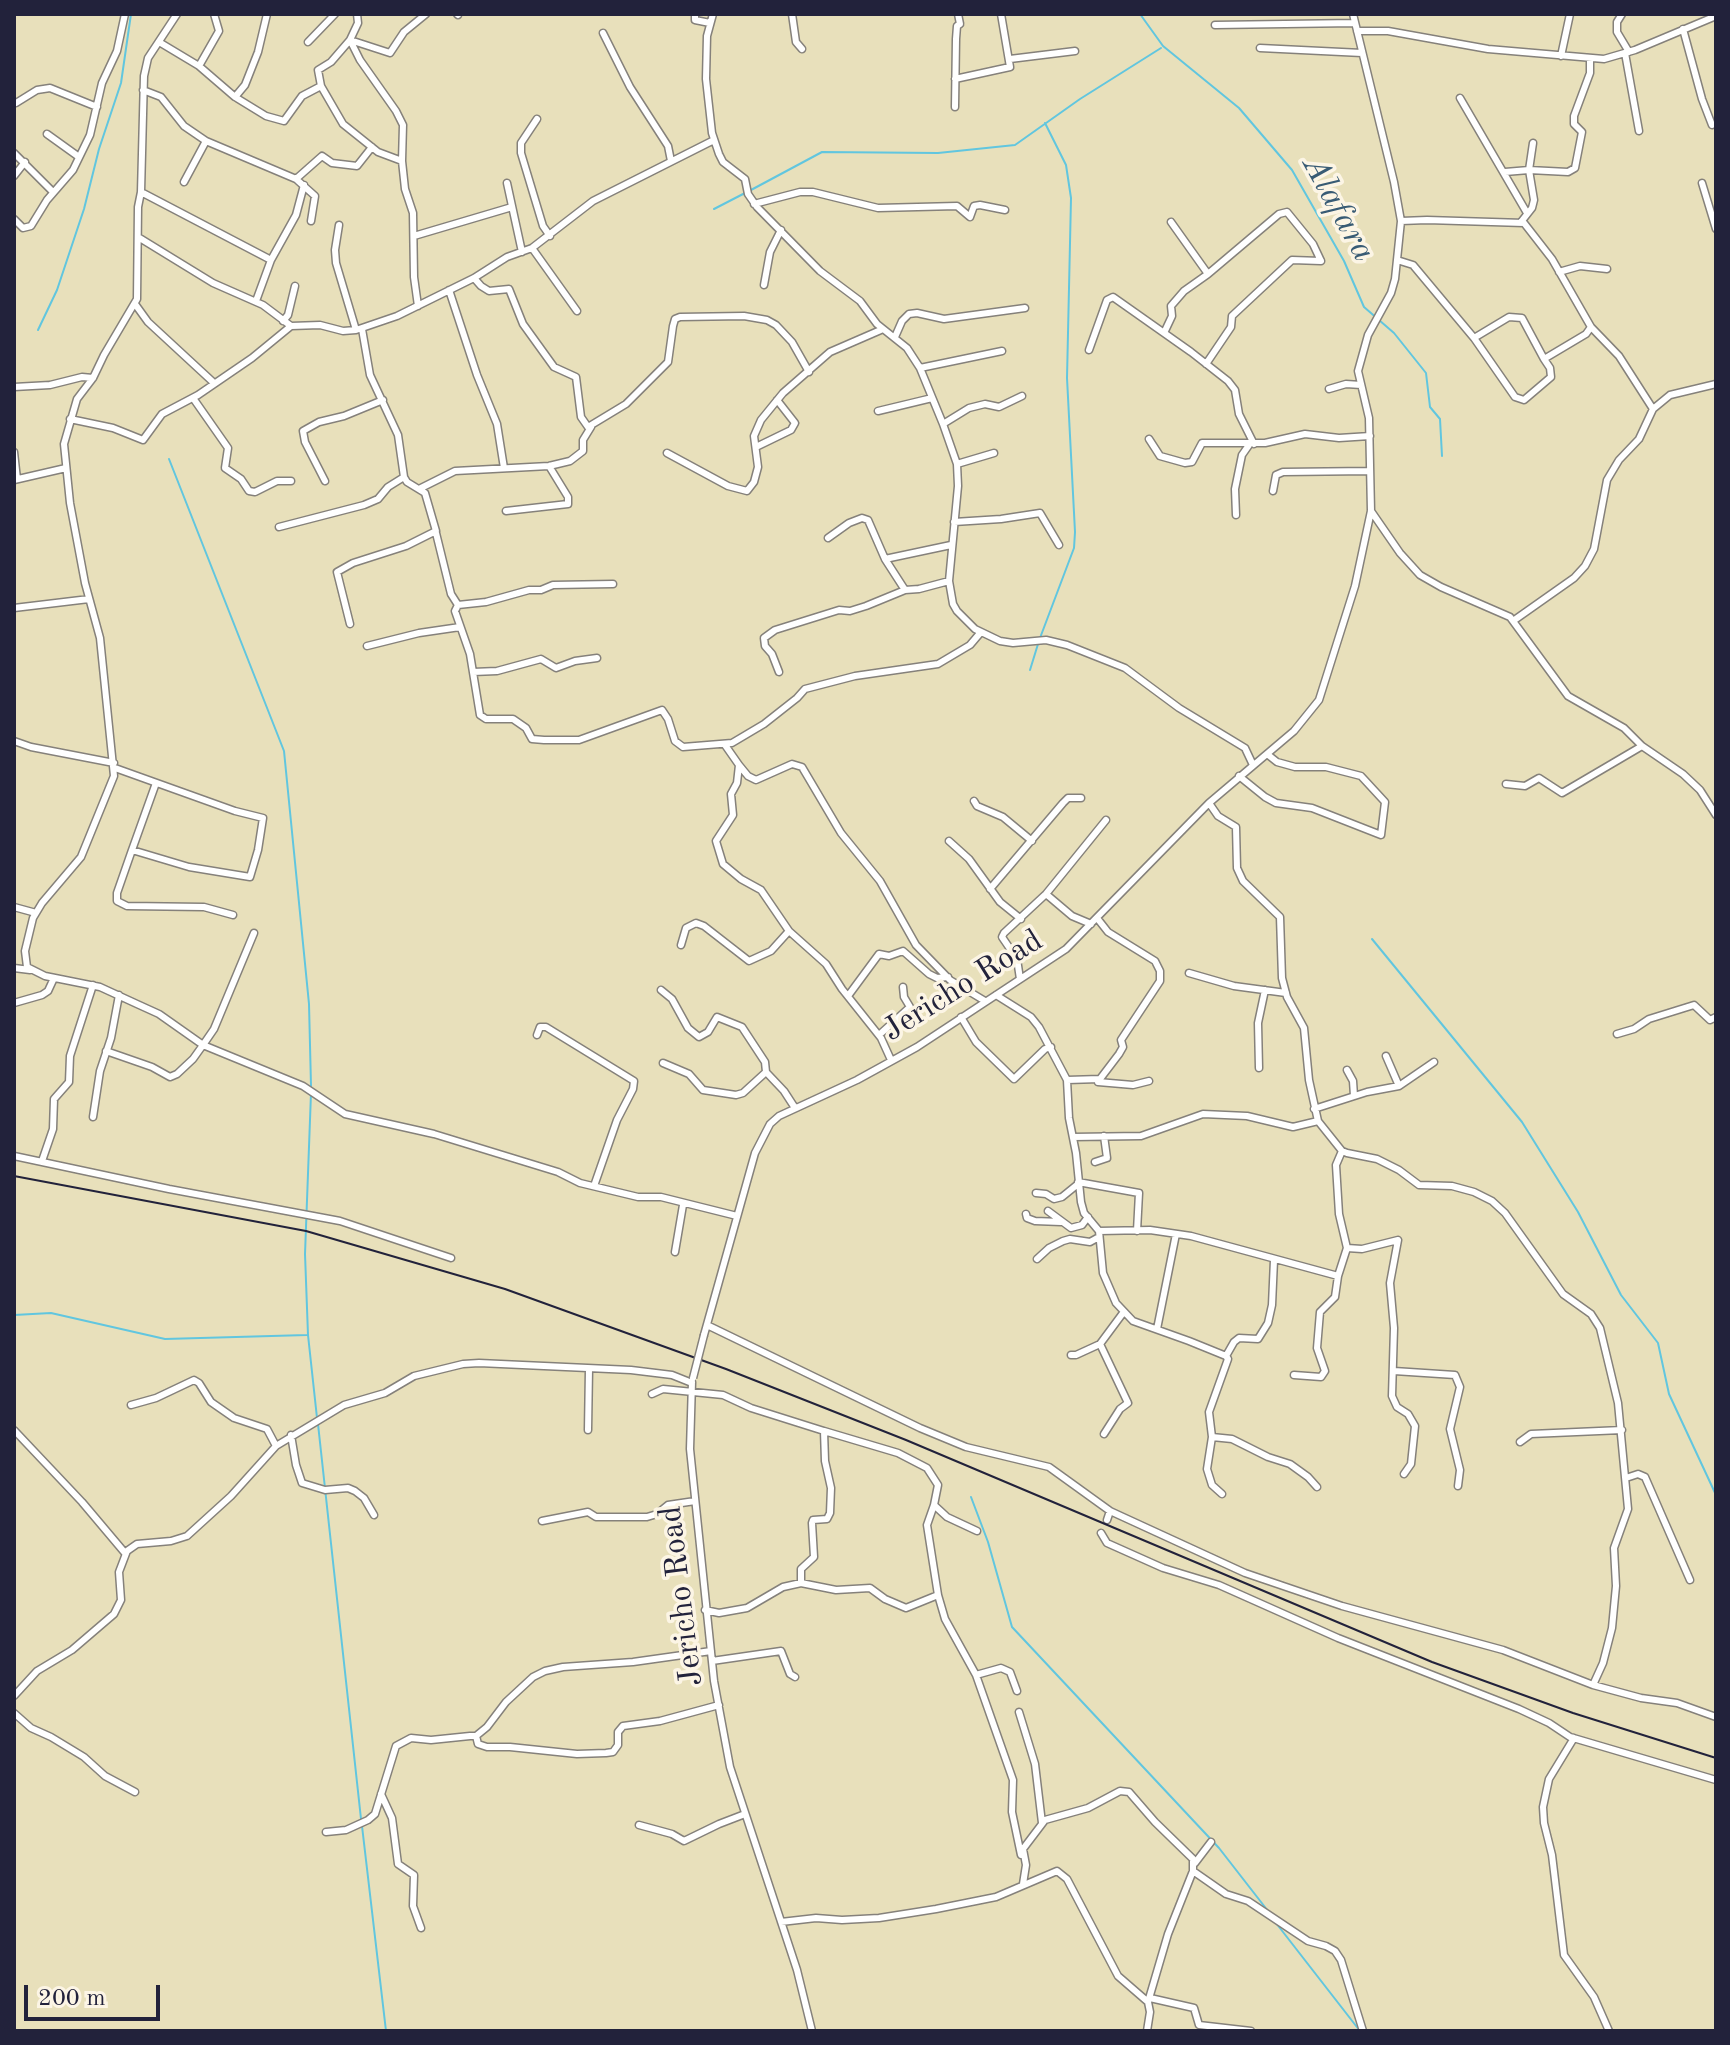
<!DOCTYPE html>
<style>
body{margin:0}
#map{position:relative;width:1730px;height:2045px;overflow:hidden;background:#e8e0bb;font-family:"Old Standard TT",serif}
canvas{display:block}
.frame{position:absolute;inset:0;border:16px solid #22223b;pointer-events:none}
.scale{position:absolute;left:24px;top:1985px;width:136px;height:36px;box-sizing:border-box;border:4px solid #22223b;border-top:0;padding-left:10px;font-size:24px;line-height:28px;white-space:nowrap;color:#22223b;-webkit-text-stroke:6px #fcf5e5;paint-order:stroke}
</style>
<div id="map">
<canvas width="1730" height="2045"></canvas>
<div class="frame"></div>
<div class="scale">200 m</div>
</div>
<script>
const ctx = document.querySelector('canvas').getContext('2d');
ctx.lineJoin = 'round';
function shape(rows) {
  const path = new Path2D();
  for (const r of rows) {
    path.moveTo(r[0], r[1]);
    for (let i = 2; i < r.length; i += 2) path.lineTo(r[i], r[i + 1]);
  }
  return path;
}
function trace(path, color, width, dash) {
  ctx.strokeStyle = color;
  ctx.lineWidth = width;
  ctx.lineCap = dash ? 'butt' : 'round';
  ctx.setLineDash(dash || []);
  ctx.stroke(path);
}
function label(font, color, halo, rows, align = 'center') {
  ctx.font = font + ' "Old Standard TT",serif';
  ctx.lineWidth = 7;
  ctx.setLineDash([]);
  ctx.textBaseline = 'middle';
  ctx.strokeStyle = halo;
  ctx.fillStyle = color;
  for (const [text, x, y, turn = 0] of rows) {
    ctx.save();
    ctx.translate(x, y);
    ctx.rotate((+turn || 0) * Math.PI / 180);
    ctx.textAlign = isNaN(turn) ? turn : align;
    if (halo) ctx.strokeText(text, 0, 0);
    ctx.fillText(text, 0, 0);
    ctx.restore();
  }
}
const stream = shape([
 [1140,14,1163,46,1239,108,1292,170,1344,261,1364,307,1394,333,1426,373,1430,407,1440,419,1442,456],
 [751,190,822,152,938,153,1015,145,1080,99,1161,48],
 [714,209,745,193],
 [38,330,57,290,84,209,99,149,121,83,131,14],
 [169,459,284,751,309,1004,311,1086],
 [1040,638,1074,548,1075,532,1067,378,1071,198,1066,165,1045,123],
 [1030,670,1038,644],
 [1372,939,1522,1122,1578,1212,1621,1295,1658,1343,1669,1394,1716,1495],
 [311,1093,305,1254,308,1335,317,1418],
 [14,1315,51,1313,165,1339,307,1335],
 [318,1424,361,1819],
 [971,1497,988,1542,1012,1627,1219,1848,1268,1911],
 [362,1826,386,2031],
 [1276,1923,1360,2031]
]);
const minor = shape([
 [177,14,148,58,144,76,141,192,138,207,137,299,104,355,93,378,77,399,64,444,70,503,85,583,100,638,114,776,81,857,42,903,33,918,25,951,27,967,45,976,100,987,137,1004,159,1014,203,1045,303,1086,345,1114,434,1134,558,1172,580,1183,638,1197,661,1197,737,1216],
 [357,14,358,23,350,40,331,62,318,70,321,86,343,124,378,152,402,161],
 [457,14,458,15],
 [695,14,695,20,710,23],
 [713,14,707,36,706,79,712,133,719,154,723,162,745,179,748,194,757,207,820,271,860,301,877,324,907,348,920,368,943,424,957,464,958,486,949,581,953,604,957,611,975,629,1000,641,1013,643,1046,640,1067,645,1125,668,1179,708,1245,748,1253,765],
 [792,14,796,42,802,49],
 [1622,14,1617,22,1617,32,1629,52],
 [1215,25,1355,23],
 [1683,29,1702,99,1712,125],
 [1357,31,1388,31,1488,49,1604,59,1635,50,1716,16],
 [603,33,630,87,668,146,671,161],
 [350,40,360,60,396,111,403,125,402,161,405,189,413,213,414,277,418,306],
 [350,40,390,53,404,32,426,14],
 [159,42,199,66,235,97,266,116,284,121,302,96,321,86],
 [308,42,335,14],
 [1260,48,1362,53],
 [1625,53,1639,131],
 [1561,56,1570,14],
 [1010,59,1075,51],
 [199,66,219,31,214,14],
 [955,79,1010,67,1001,14],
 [143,90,161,97,184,126,206,141,296,179,315,196,311,221],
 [235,97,245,85,258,52,267,14],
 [1460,98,1527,213],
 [16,103,37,90,50,88,97,107],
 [955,107,956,39,957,26,960,24,958,14],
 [537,119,521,143,521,153,543,226,550,236],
 [47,134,79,157],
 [14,153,53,192],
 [1505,172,1529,170,1568,172,1575,168,1582,132,1574,124,1574,116,1590,73,1590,60],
 [14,176,25,162],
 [296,179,322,156,332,163,357,166,372,147],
 [184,182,206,141],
 [507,183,522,252],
 [1702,183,1716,229],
 [141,192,271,260],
 [754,204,800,192,813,192,878,208,957,206,970,217,974,206,980,205,1005,210],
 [14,219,23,228,31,226,47,200,73,170,90,135,102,83,117,51,125,14],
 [1401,221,1427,220,1524,223,1552,259,1591,327,1619,356,1653,409],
 [1171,222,1208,274,1279,214,1287,212,1313,244,1321,261],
 [1521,222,1532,208,1534,200,1529,170,1533,143],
 [339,225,335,250,336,263,356,330],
 [414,236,512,207],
 [138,237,213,283,263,305,291,326],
 [532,248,577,311],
 [1397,260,1413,265,1474,338,1509,317,1522,318,1544,359,1586,334,1591,327],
 [1559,272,1580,266,1607,269],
 [474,278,481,286,489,291,509,289,523,324,554,367,576,377,581,417,588,427,626,404,668,362,673,326,675,319,680,317,744,316,767,320,776,325,792,342,809,372],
 [764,285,770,252,781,230],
 [449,290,477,375,497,424,504,468],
 [256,301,271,260,296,215,304,185],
 [135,304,148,322,214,383],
 [283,321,288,315,295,286],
 [1164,333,1172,316,1171,306,1184,291,1208,274],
 [895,337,902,321,909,314,917,313,944,319,1025,308],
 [1474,338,1515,397,1524,400,1551,377,1550,368,1544,359],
 [1089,350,1107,300,1113,297,1191,352,1228,381,1235,390,1239,414,1254,444],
 [1206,364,1231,327,1232,316,1292,260,1321,261],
 [920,368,1002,351],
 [14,387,50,385,82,377,93,378],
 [1329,389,1346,384,1361,385],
 [193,398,228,448,225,468,241,479,249,491,255,492,277,481,291,481],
 [878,411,932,398],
 [70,419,113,428,143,440,162,414,198,395,252,358,291,326,320,325,343,331,356,330,397,316,474,278,507,257,532,248,593,201,714,140],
 [943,424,969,408,985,404,999,407,1022,396],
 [1149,439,1160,456,1185,463,1192,462,1202,443,1265,443,1305,434,1339,438,1370,436],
 [756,447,791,430,795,423,777,400],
 [14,452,17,479],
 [667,453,728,486,747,491,754,482,758,467,754,436,761,420,783,393,830,352,883,329],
 [957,464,994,453],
 [14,480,66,468],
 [325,481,305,442,303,431,319,422,344,416,383,400],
 [419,489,455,471,549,466,570,461,583,451,583,440,591,427],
 [1273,491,1276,475,1283,472,1370,471],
 [506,511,568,504,568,497,549,466],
 [1371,511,1400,553,1420,575,1441,587,1510,617,1568,696,1624,728,1642,746,1683,774,1700,790,1716,815],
 [1236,515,1235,489,1242,455,1249,445],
 [954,522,1001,519,1040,513,1059,545],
 [279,527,364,505,378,499,388,487,404,477],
 [436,533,451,594,458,605,486,602,529,590,541,590,553,585,613,584],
 [828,538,849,523,862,518,868,520,885,559,905,590],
 [885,559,951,545],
 [458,605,455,611,470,654,480,715,486,719,513,719,526,728,532,739,544,740,579,740,662,710,668,719,675,741,683,747,732,743,764,724,797,698,805,689,855,676,938,664,970,645,981,632],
 [14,608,89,599],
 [1513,621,1574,578,1585,566,1594,549,1607,480,1619,460,1639,439,1653,409,1670,395,1716,384],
 [350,624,337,572,353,563,406,546,436,531,425,493,407,482,404,477,398,435,370,375,362,329],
 [367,646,419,633,460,627],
 [473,672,497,671,541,659,556,668,575,661,597,658],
 [779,672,772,654,765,646,764,638,775,630,839,610,850,611,866,606,905,590,919,589,949,581],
 [14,741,31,747,114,763],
 [725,745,739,765,737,783,731,794,733,815,716,841,723,864,741,879,761,890,789,931,826,964,842,989,881,1038,891,1060],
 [739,765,748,776,756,780,792,764,802,767,841,833,880,881,916,945,950,980,985,1001],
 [115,768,235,811,263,818,258,850,250,877,189,867,132,850,117,893,117,901,127,906,204,907,233,915],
 [1239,776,1265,797,1276,803,1312,808,1381,835,1385,802,1361,776,1326,767,1295,767,1277,762,1267,754],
 [1506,784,1525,786,1539,778,1562,793,1642,746],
 [974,801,977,806,1003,817,1032,841],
 [1209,803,1218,816,1236,827,1237,868,1243,881,1280,917,1282,978,1287,997,1304,1028,1309,1080,1318,1121,1342,1151,1347,1153,1377,1159,1399,1170,1419,1185,1452,1186,1474,1192,1492,1201,1505,1213,1563,1294,1591,1314,1600,1328,1618,1403,1628,1509,1614,1548,1616,1586,1612,1628,1603,1663,1593,1685],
 [949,841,969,859,1000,902,1021,919],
 [132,850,156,783],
 [990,889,1063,803,1068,798,1081,798],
 [1046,894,1072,916,1091,924],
 [14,907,36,913],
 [681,945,686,928,696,923,704,926,749,961,771,951,789,931],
 [14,968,30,970],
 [1189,973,1234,986,1286,993],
 [1020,979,1017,959,1002,937,1004,933,1046,894,1106,820],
 [661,990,672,999,688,1028,699,1037,708,1032,717,1017,742,1027,765,1062,766,1072],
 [996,995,1031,1017,1039,1027,1067,1080,1069,1118,1076,1153,1081,1202,1084,1213,1099,1231,1103,1273,1116,1303,1133,1321,1189,1341,1226,1356,1228,1359,1209,1412,1212,1437,1207,1469,1212,1485,1222,1494],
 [848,996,879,954,889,956,903,951,929,974,937,978,948,977],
 [14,1003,42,995,48,991,54,978],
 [961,1017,976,1042,1014,1079,1045,1049,1051,1047],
 [1617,1034,1634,1029,1649,1019,1694,1005,1710,1020,1716,1017],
 [537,1035,540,1027,546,1027,634,1081,633,1089,617,1120,594,1186],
 [879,1035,910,1007,904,997,903,987],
 [203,1045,214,1029,254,933],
 [106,1051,152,1067,170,1077,177,1074,193,1059,203,1045],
 [1386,1056,1399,1086],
 [663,1063,689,1074,703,1090,736,1095,743,1093,766,1072,784,1091,795,1108],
 [1259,1068,1258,1023,1265,990],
 [1347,1070,1353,1081,1354,1096],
 [1067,1080,1100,1079,1119,1054,1123,1047,1121,1040,1160,981,1160,971,1155,961,1108,932,1097,918],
 [1098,1082,1133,1085,1149,1081],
 [1314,1109,1367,1092,1399,1086,1434,1062],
 [93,1117,100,1071,111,1038,119,995],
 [1073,1137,1141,1136,1203,1114,1247,1116,1293,1127,1318,1121],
 [14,1156,169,1189,340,1221,451,1258],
 [42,1161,53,1129,54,1099,69,1082,70,1056,93,985],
 [1095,1162,1107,1158,1104,1136],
 [1078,1182,1139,1193,1137,1231],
 [1036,1193,1046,1194,1054,1199,1062,1197,1078,1184],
 [1048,1211,1071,1228,1082,1225,1088,1217],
 [1026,1214,1027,1218,1035,1221,1061,1222],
 [1099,1231,1150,1230,1191,1236,1338,1276],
 [1347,1248,1362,1249,1398,1240,1390,1283,1394,1328,1392,1396,1397,1407,1408,1414,1415,1426,1411,1464,1404,1474],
 [675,1252,683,1205],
 [1037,1259,1049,1248,1063,1241,1070,1239,1090,1242,1099,1237],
 [707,1325,920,1428,966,1447,1049,1467,1110,1511,1107,1520],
 [1157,1329,1176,1234],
 [704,1335,755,1153,770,1124,779,1116,857,1080,917,1047,1066,949,1209,803,1294,731,1319,700,1355,586,1371,511,1369,418,1358,371,1368,335,1391,293,1395,279,1401,221,1394,182,1353,14],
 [1071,1355,1076,1355,1100,1344],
 [1226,1356,1234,1342,1239,1338,1258,1339,1268,1323,1272,1305,1274,1260],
 [1394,1371,1455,1375,1460,1387,1450,1429,1460,1470,1458,1486],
 [1294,1375,1321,1377,1325,1371,1317,1348,1320,1312,1335,1297,1338,1276,1347,1248,1339,1214,1336,1165,1342,1151],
 [692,1382,690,1449,714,1681,730,1767,797,1970,812,2031],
 [652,1394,663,1389,723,1395,751,1408,824,1431,825,1461,831,1488,830,1513,827,1519,813,1520,812,1523,814,1557,801,1569,801,1583],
 [131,1405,156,1398,194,1380,199,1383,211,1402,234,1418,267,1429,276,1446],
 [14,1430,82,1502,125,1553],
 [588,1430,589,1369],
 [824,1431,898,1453,927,1468,938,1485,934,1505],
 [1104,1434,1120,1409,1128,1403,1100,1344,1123,1313],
 [291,1435,296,1465,302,1483,325,1490,348,1488,355,1491,364,1498,374,1515],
 [1212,1437,1232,1439,1268,1457,1290,1464,1308,1477,1317,1487],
 [1520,1442,1531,1434,1622,1430],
 [1626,1478,1638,1474,1645,1477,1690,1580],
 [1110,1511,1245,1573,1342,1606,1503,1650,1593,1685,1641,1698,1677,1703,1716,1717],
 [542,1521,588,1512,596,1517,647,1517,657,1514,668,1505,695,1501],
 [977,1531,947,1517,934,1505,927,1525,938,1595,945,1619,976,1675,1001,1668,1010,1672,1017,1691],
 [1101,1533,1107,1543,1163,1568,1219,1585,1338,1638,1519,1709,1549,1723,1570,1737,1716,1780],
 [705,1610,719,1613,747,1608,783,1587,801,1583,836,1590,870,1588,885,1599,906,1608,938,1595],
 [712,1661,781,1651,790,1674,795,1677],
 [976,1675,1013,1780,1012,1812,1021,1855],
 [14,1696,37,1671,72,1650,114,1614,121,1600,119,1572,127,1551,137,1544,171,1541,187,1536,231,1496,276,1446,344,1405,385,1393,414,1376,463,1364,479,1363,631,1370,672,1375,692,1383],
 [1019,1712,1035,1764,1042,1823],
 [14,1713,31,1728,51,1737,84,1757,105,1776,135,1792],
 [476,1736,487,1727,506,1702,533,1677,545,1671,563,1667,633,1662,711,1651],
 [1574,1738,1549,1779,1543,1807,1544,1823,1552,1855,1564,1955,1594,1997,1609,2031],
 [381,1794,392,1818,398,1864,414,1875,413,1906,421,1928],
 [639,1825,672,1834,684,1841,719,1824,745,1814],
 [326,1832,346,1830,368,1820,375,1814,396,1746,411,1738,431,1740,470,1736,476,1736,478,1744,487,1747,510,1747,577,1754,606,1753,613,1752,618,1745,618,1732,623,1726,660,1721,719,1705],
 [1195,1863,1211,1842],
 [1023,1884,1026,1865,1023,1849,1045,1820,1088,1808,1120,1791,1129,1792,1155,1822,1193,1859,1193,1871,1226,1894,1248,1901,1308,1941,1326,1946,1335,1951,1341,1960,1363,2031],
 [781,1922,816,1918,842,1920,879,1918,936,1909,996,1897,1057,1871,1067,1879,1118,1976,1148,2002],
 [1150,1998,1194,2008,1199,2025,1251,2031],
 [1147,2031,1150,2012,1148,2002,1168,1934,1193,1871]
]);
const rail = shape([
 [14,1176,306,1231,505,1289,726,1369,906,1440,1432,1662,1573,1713,1716,1758]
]);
const minorBridge = shape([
 [693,1378,704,1335]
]);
const streetNames = [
 ["Jericho Road",963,986,-32],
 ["Jericho Road",682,1596,-97]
];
const waterNames = [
 ["Alafara",1338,209,61]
];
trace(stream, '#61c6df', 2);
trace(minor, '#85817b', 9);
trace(minor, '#fff', 6);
trace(rail, '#22223b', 2);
trace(minorBridge, '#85817b', 9, []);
trace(minorBridge, '#fff', 6);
label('32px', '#22223b', '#fcf5e5', streetNames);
label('italic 34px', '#385b74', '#fcf5e5', waterNames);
</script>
